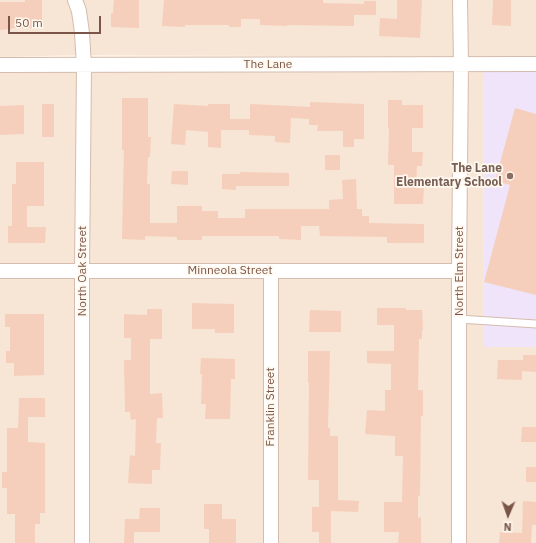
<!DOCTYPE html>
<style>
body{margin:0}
#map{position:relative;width:536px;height:543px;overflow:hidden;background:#fef3e7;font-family:"IBM Plex Sans",sans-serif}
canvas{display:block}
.north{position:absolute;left:488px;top:495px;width:40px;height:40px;-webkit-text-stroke:3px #fff8ef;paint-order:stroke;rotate:182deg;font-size:11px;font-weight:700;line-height:16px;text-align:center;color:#7b5648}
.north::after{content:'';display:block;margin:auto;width:14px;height:18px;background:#7b5648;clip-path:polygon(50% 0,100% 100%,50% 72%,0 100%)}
.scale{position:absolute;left:8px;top:16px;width:93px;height:18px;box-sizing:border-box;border:2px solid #7b5648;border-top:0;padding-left:5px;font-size:12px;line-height:14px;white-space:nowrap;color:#7b5648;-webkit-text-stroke:3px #fff8ef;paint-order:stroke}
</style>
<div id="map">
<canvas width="536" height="543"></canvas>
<div class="north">N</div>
<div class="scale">50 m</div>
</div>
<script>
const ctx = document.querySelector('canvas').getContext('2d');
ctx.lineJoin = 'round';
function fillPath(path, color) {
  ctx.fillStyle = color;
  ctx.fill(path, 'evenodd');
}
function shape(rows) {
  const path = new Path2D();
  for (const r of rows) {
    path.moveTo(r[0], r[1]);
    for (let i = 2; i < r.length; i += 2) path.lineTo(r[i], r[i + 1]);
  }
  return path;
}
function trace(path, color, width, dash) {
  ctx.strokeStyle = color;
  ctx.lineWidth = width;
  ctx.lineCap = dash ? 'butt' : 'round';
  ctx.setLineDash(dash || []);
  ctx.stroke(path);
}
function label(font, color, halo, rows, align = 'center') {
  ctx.font = font + ' "IBM Plex Sans",sans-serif';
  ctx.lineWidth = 3.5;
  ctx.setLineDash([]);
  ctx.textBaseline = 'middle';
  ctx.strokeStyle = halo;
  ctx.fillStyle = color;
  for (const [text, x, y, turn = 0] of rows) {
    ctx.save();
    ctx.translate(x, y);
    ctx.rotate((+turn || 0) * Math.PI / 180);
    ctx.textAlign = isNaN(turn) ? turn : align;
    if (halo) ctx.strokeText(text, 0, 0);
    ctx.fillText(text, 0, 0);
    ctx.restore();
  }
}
const residential = shape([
 [0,0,536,0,536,57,77,55,0,57],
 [483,70,484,347,536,347,536,543,0,543,0,71]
]);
const education = shape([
 [483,70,536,71,536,347,484,347]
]);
const building = shape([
 [25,0,42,0,42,28,12,28,12,29,0,30,0,2,25,2],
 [114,0,139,0,139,28,111,27,111,13,113,13],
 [164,0,323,0,323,3,364,4,364,1,376,1,376,15,354,15,354,26,287,25,287,26,260,25,260,19,241,19,241,27,229,27,229,25,185,25,185,27,162,26],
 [397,0,422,0,420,38,379,36,380,18,397,19],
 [493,0,511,0,511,26,492,25],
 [122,98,148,98,148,137,151,137,150,157,148,157,147,184,150,184,150,223,177,223,177,206,202,206,202,211,218,211,218,218,245,218,245,209,329,209,329,200,343,199,342,180,356,179,357,209,362,209,362,216,369,216,369,223,424,224,424,243,387,243,387,237,320,236,319,226,301,226,301,240,279,239,279,236,202,236,202,240,177,240,177,237,145,236,145,240,122,239,124,150,122,150],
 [388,100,402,100,402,105,423,105,423,128,412,128,412,152,423,152,422,166,417,166,416,188,424,188,423,204,394,204,394,165,388,165,389,128,388,128],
 [310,102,364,104,364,139,354,139,354,147,343,147,343,131,317,131,318,125,309,125,309,119,291,118,290,143,275,142,275,136,249,135,249,130,221,130,221,148,208,147,208,132,186,130,185,145,171,144,174,104,208,106,208,104,230,104,230,119,250,119,250,104,310,107],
 [42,104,54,104,54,137,42,137],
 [24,105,24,134,0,135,0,106],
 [515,108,536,114,536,295,484,282,510,185,495,181],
 [325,155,340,155,340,170,325,170],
 [16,162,44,162,44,206,27,206,27,227,46,227,45,243,8,243,8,226,12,226,12,184,16,184],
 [172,171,188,171,188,185,171,184],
 [240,172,289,173,289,186,236,186,236,190,222,189,222,174,240,174],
 [192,303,234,304,234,333,215,333,215,329,192,329],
 [377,308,406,308,406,310,422,310,423,330,422,330,422,339,419,339,418,390,423,390,423,416,421,416,420,496,418,496,418,518,421,517,421,543,398,543,399,532,384,532,384,502,402,502,403,456,395,456,395,436,365,434,367,410,385,411,385,390,391,390,391,364,367,363,367,351,394,351,394,325,377,325],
 [147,309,162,309,162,339,150,339,150,394,162,393,163,418,157,418,156,443,161,443,160,470,152,470,152,484,128,483,130,455,135,456,136,419,131,420,130,412,125,412,124,360,131,360,131,338,124,338,124,314,147,315],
 [310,310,341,311,341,332,309,332],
 [5,314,44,314,44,375,14,376,14,363,6,363,6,351,10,351,10,327,5,327],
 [308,351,330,351,328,428,330,428,330,436,338,436,338,500,359,501,358,512,331,511,331,543,319,543,319,532,312,532,312,507,319,507,319,480,308,480,309,383,308,383],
 [523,355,536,355,536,372,522,371,522,380,497,379,498,360,523,360],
 [201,358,235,359,235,379,231,379,230,419,205,419,206,404,201,404,202,374,200,374],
 [19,398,45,398,45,417,28,417,28,442,45,443,45,513,40,513,40,524,35,524,35,543,15,543,15,514,7,514,7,488,2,488,2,472,7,472,7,428,18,428],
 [522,427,536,427,536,442,521,442],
 [526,467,536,467,536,482,526,482],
 [523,501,536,502,536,525,532,525,531,543,499,543,500,532,522,533],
 [204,504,222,504,222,519,236,519,236,543,209,543,209,529,204,529],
 [140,508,160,508,160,532,134,532,134,543,124,543,125,519,139,519]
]);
const service = shape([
 [459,319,536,324]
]);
const minor = shape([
 [75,0,79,11,82,33,84,66,82,271,82,543],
 [0,65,536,64],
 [0,271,459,271],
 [271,543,271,271],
 [459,543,459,271,461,64,460,0]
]);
const markers = [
 [510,176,4,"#8d6e63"]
];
const streetNames = [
 ["The Lane",268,65],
 ["North Oak Street",83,271,-90],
 ["Minneola Street",230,271],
 ["North Elm Street",460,271,-90],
 ["Franklin Street",271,407,-90]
];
const educationNames = [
 ["The Lane",502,169],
 ["Elementary School",502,183]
];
fillPath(residential, '#f7e5d5');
fillPath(education, '#f0e4fb');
fillPath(building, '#f6cfbc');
trace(service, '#d4bcae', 9);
trace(minor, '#d4bcae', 16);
trace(service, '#fff', 7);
trace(minor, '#fff', 14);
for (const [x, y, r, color] of markers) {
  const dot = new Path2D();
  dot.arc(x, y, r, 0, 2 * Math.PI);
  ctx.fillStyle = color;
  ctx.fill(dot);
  trace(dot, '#fff8ef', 1.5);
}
label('12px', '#7b5648', '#fff8ef', streetNames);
label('bold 12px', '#785e54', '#fff8ef', educationNames, 'right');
</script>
